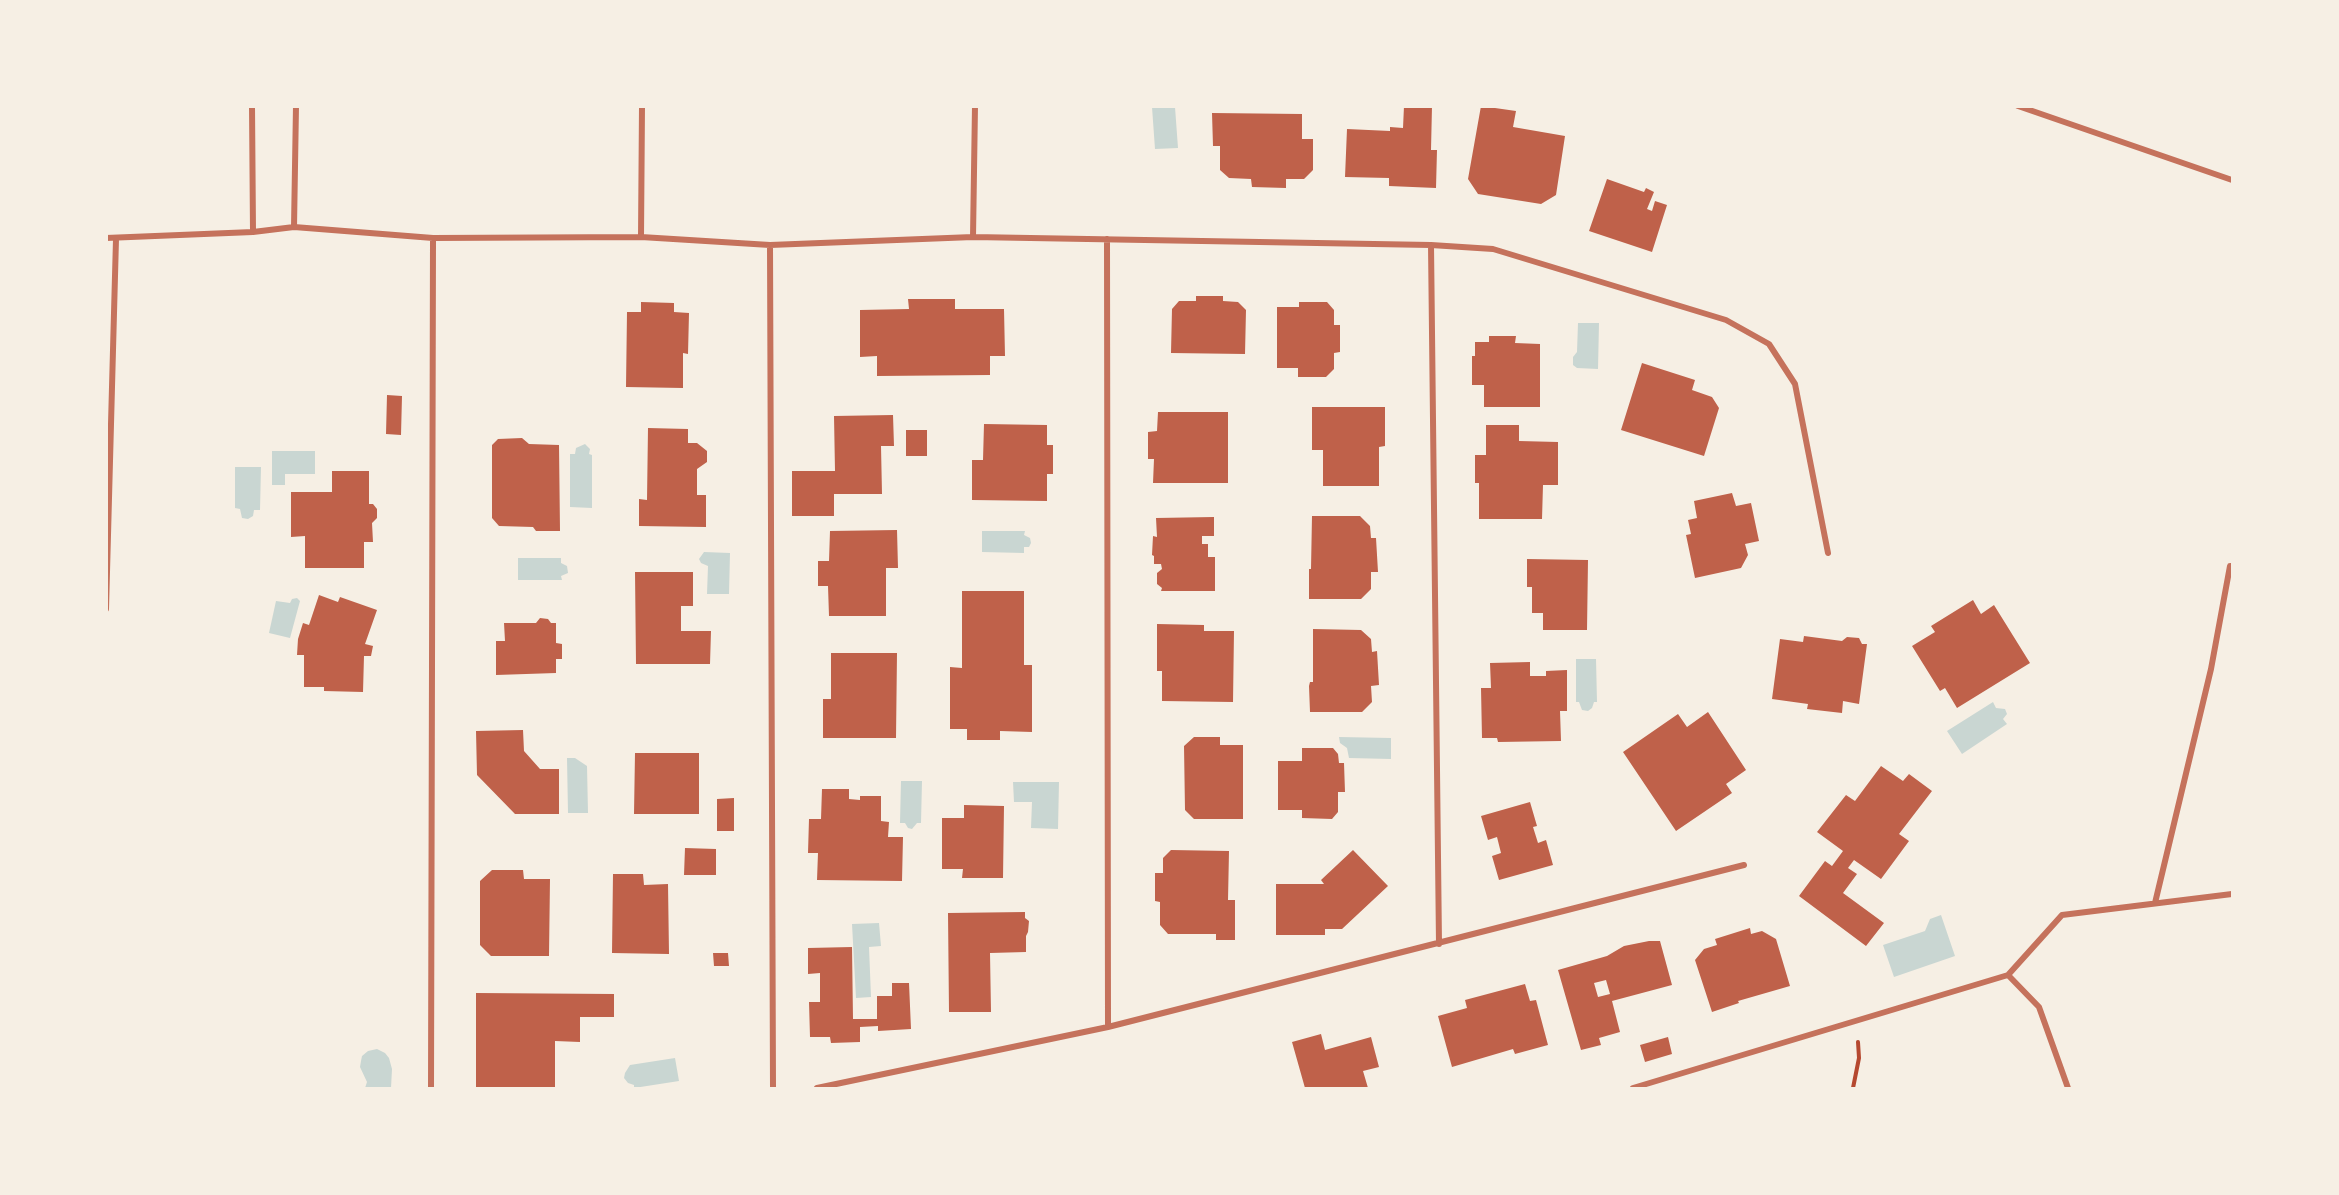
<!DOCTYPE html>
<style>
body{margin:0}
#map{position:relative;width:2339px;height:1195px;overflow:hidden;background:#f6efe4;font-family:Cabin,sans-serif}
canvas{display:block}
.frame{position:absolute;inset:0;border:108px solid #f6efe4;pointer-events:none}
</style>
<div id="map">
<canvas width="2339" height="1195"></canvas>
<div class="frame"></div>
</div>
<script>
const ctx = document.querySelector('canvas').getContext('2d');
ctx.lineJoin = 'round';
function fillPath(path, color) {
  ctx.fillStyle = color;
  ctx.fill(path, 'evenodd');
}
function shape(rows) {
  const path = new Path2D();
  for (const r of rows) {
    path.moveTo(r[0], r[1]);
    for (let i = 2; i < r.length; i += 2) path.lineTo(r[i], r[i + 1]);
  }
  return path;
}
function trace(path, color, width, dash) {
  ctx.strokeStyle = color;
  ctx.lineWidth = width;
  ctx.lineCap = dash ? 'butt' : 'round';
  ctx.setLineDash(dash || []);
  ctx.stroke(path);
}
const water = shape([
 [1152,107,1175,107,1178,148,1155,149],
 [1578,323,1599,323,1598,369,1577,368,1573,365,1573,357,1577,352],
 [585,444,590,449,589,454,592,455,592,508,570,507,570,454,575,454,576,448],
 [272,451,315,451,315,474,285,474,285,485,272,485],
 [235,467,261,467,260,510,254,510,253,516,248,519,242,518,240,509,235,508],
 [982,531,1025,531,1024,535,1030,538,1031,543,1029,547,1024,547,1024,553,982,552],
 [704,552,730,553,729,594,707,594,708,566,701,563,699,559],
 [518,558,561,558,561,563,567,566,568,573,561,576,562,580,518,580],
 [297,598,300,601,290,638,269,633,276,601,290,603,292,599],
 [1576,659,1596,659,1597,702,1594,702,1592,708,1588,711,1582,710,1579,702,1576,702],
 [1993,702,1996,708,2005,709,2007,714,2003,719,2007,724,1962,754,1947,731],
 [1339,737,1391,738,1391,759,1349,758,1347,748,1340,743],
 [567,758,575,758,587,766,588,813,568,813],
 [901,781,922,781,921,823,917,823,912,829,908,828,905,823,900,823],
 [1013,782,1059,782,1058,829,1031,828,1032,802,1014,802],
 [1941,915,1955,956,1894,977,1883,945,1925,931,1930,919],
 [879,923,881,946,869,947,871,997,856,998,852,924],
 [377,1049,385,1053,389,1058,392,1069,391,1088,365,1088,367,1082,360,1067,361,1061,362,1056,368,1051],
 [675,1058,679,1081,634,1088,634,1085,628,1083,624,1078,625,1073,630,1065]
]);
const building = shape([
 [1404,106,1432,106,1431,150,1437,150,1436,188,1389,186,1389,178,1345,177,1347,129,1390,131,1390,127,1403,128],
 [1481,106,1516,111,1513,127,1565,136,1556,195,1541,204,1478,194,1468,179],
 [1212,113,1302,114,1302,139,1313,139,1313,170,1304,179,1286,179,1286,188,1252,187,1251,179,1229,178,1220,170,1220,146,1213,146],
 [1607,179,1644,192,1646,188,1654,192,1647,209,1652,211,1655,201,1667,205,1652,252,1589,231],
 [1196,296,1223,296,1223,301,1238,302,1246,310,1245,354,1171,353,1172,309,1179,301,1196,301],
 [908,299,955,299,955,309,1004,309,1005,356,990,356,990,375,877,376,877,356,860,357,860,310,909,309],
 [641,302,674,303,674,312,689,313,688,354,683,353,683,388,626,387,627,312,641,312],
 [1299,302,1327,302,1334,310,1334,325,1340,325,1340,352,1334,353,1334,369,1326,377,1298,377,1298,368,1277,368,1277,307,1299,307],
 [1489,336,1516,336,1515,343,1540,344,1540,407,1484,407,1484,385,1472,385,1472,356,1475,356,1475,342,1489,342],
 [1642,363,1695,380,1692,390,1712,397,1719,408,1704,456,1621,430],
 [387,395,402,396,401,435,386,434],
 [1312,407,1385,407,1385,446,1379,447,1379,486,1323,486,1323,450,1312,450],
 [1158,412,1228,412,1228,483,1153,483,1154,459,1148,459,1148,432,1157,431],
 [893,415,894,446,881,446,882,494,834,494,834,516,792,516,792,471,835,471,834,416],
 [984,424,1047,425,1047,445,1053,445,1053,474,1047,474,1047,501,972,500,972,460,983,460],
 [1486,425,1519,425,1519,441,1558,442,1558,485,1543,485,1542,519,1479,519,1479,483,1475,483,1475,455,1486,455],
 [648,428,688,429,688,443,697,443,707,451,707,462,697,469,697,495,706,495,706,527,639,526,639,499,647,500],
 [906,430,927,430,927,456,906,456],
 [522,438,529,444,559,445,560,531,536,531,533,527,499,526,492,518,492,445,498,439],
 [332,471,369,471,369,504,373,504,377,509,377,518,372,523,373,542,364,542,364,568,305,568,305,536,291,537,291,492,332,492],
 [1732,493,1736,506,1751,503,1759,541,1745,544,1748,555,1741,568,1695,578,1686,535,1691,534,1688,520,1697,518,1694,501],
 [1312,516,1360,516,1370,526,1371,538,1376,538,1378,572,1371,572,1371,589,1361,599,1309,599,1309,569,1311,569],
 [1214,517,1214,536,1202,536,1202,544,1208,544,1208,557,1215,557,1215,591,1161,591,1162,588,1157,584,1157,573,1162,569,1161,564,1154,564,1154,556,1152,555,1153,536,1157,537,1156,518],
 [897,530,898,568,886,568,886,616,829,616,828,586,818,586,818,561,829,561,830,531],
 [1527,559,1588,560,1587,630,1543,630,1543,613,1532,613,1532,587,1527,587],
 [635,572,693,572,693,606,681,606,681,631,711,631,710,664,636,664],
 [962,591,1024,591,1024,665,1032,665,1032,732,1000,731,1000,740,967,740,967,729,950,729,950,667,962,668],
 [319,595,338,602,340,597,377,610,365,644,373,646,371,656,364,656,363,692,324,691,324,687,304,687,304,655,297,655,298,639,303,623,309,625],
 [1973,600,1981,614,1994,605,2030,663,1957,708,1945,688,1940,691,1912,646,1935,632,1931,626],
 [540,618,548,619,551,623,556,623,556,643,562,644,562,659,556,659,556,673,496,675,496,641,505,641,504,623,536,623],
 [1157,624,1204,625,1204,631,1234,631,1233,702,1162,701,1162,671,1157,671],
 [1313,629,1361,630,1371,639,1372,652,1377,651,1379,685,1371,686,1372,702,1362,712,1310,712,1309,686,1310,682,1313,682],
 [1804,636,1842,641,1847,637,1859,638,1862,644,1867,644,1859,704,1843,701,1842,713,1807,709,1808,704,1772,699,1780,639,1803,642],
 [831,653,897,653,896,738,823,738,823,699,831,699],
 [1530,662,1530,676,1546,676,1546,671,1567,670,1567,711,1560,711,1561,741,1498,742,1497,738,1482,738,1481,688,1491,688,1490,663],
 [1708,712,1746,770,1726,784,1732,793,1676,831,1623,752,1678,714,1687,727],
 [523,730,524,751,540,769,559,769,559,814,515,814,477,775,476,731],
 [1194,737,1220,737,1220,745,1243,745,1243,819,1194,819,1185,810,1184,746],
 [1302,748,1333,748,1338,754,1339,763,1344,763,1345,792,1338,792,1338,812,1332,819,1302,818,1302,810,1278,810,1278,761,1302,761],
 [635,753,699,753,699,814,634,814],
 [1881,766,1903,781,1909,774,1932,791,1899,834,1909,841,1881,879,1854,860,1848,868,1857,874,1843,893,1884,923,1866,946,1799,896,1825,861,1832,866,1843,851,1817,832,1846,795,1855,801],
 [822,789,849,789,849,799,860,800,860,796,881,796,881,821,889,822,888,837,903,837,902,881,817,880,818,853,808,853,809,819,821,819],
 [734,798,734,831,717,831,717,799],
 [1530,802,1537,826,1533,827,1538,843,1546,840,1553,865,1499,880,1492,856,1501,853,1497,837,1488,840,1481,816],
 [964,805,1004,806,1003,878,962,878,963,869,942,869,942,818,964,818],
 [685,848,716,849,716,875,684,875],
 [1171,850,1229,851,1228,900,1235,900,1235,940,1216,940,1216,934,1168,934,1160,925,1160,902,1155,901,1155,873,1163,873,1163,858],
 [1353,850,1388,886,1342,929,1325,929,1325,935,1276,935,1276,884,1324,884,1321,880],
 [492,870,523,870,524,879,550,879,549,956,491,956,480,945,480,881],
 [613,874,643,874,644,885,668,884,669,954,612,953],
 [1025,912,1025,918,1029,921,1028,932,1026,936,1026,952,990,953,991,1012,949,1012,948,913],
 [1750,928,1751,934,1762,931,1776,939,1790,986,1738,1001,1739,1003,1712,1012,1695,960,1704,949,1717,945,1715,939],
 [1649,941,1660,941,1672,985,1612,1001,1620,1032,1599,1038,1601,1045,1581,1050,1558,970,1607,956,1624,946],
 [1606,980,1610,994,1598,997,1594,983],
 [852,947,853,1019,877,1019,877,996,892,996,892,983,909,983,911,1029,878,1031,878,1026,860,1027,860,1042,831,1043,830,1037,810,1037,809,1002,820,1002,820,973,808,974,808,948],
 [713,953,728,953,729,966,714,966],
 [1525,984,1530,1001,1536,1000,1548,1045,1515,1054,1513,1049,1452,1067,1438,1016,1467,1008,1465,1000],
 [476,993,614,994,614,1017,580,1017,580,1042,555,1041,555,1088,476,1088],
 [1321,1034,1325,1050,1371,1037,1379,1067,1363,1071,1368,1088,1305,1088,1292,1042],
 [1668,1037,1672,1054,1645,1062,1640,1045]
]);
const path = shape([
 [1853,1088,1859,1058,1858,1042]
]);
const minor = shape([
 [252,106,253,232],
 [2018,106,2232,180],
 [294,227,296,106],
 [641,237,642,106],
 [973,237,975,106],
 [106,238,253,232,294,227,433,238,641,237,770,245,973,237,1431,245,1493,249,1726,320,1769,344,1795,384,1828,553],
 [1107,239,1108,1027],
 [770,245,773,1088],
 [1431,245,1439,944],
 [106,609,116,239],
 [2155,903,2211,669,2230,566,2232,566],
 [2008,975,2062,915,2232,894],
 [2008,975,2039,1007,2068,1088],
 [431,1088,433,238],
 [817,1088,1108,1027,1744,865],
 [1633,1088,2008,975]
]);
fillPath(water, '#c9d6d2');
fillPath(building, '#bf614a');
trace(path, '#b5482f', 4);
trace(minor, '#c5725c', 6);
</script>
